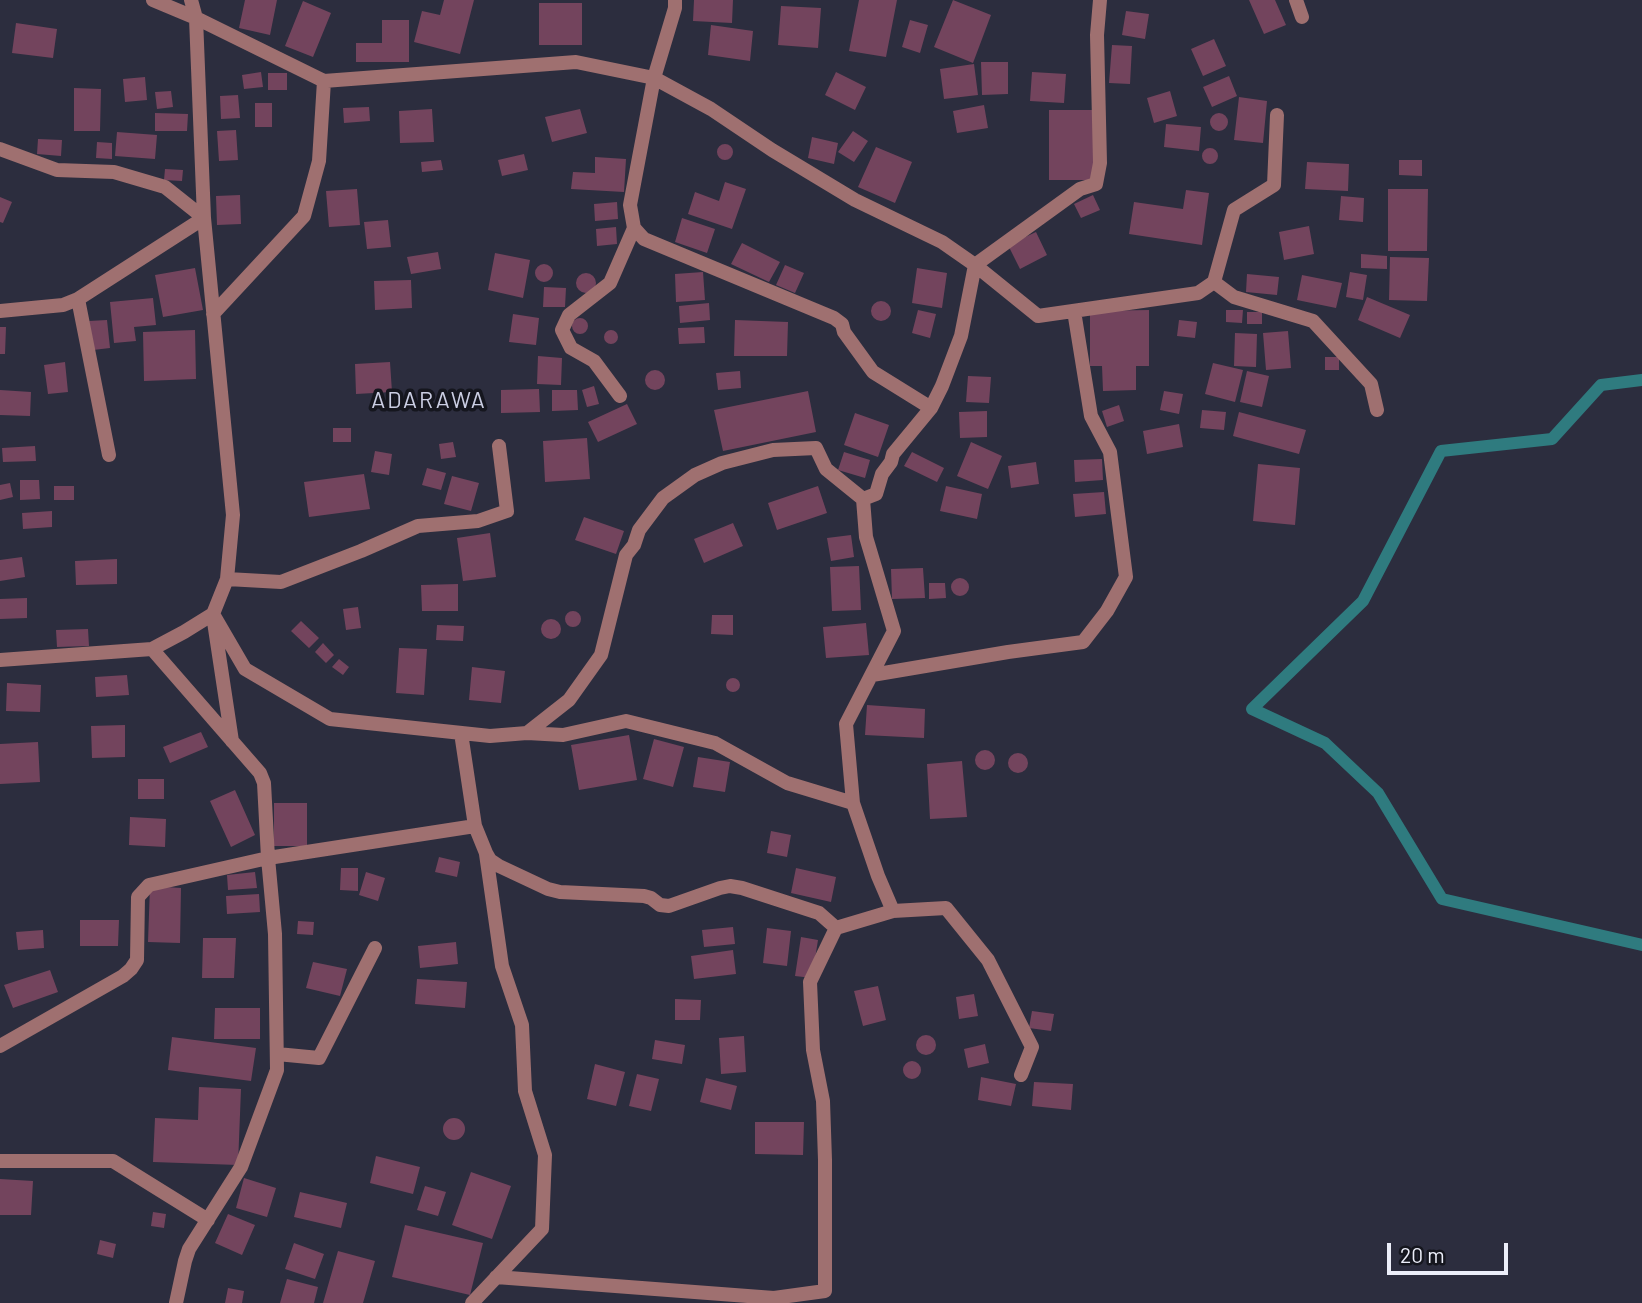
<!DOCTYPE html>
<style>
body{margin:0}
#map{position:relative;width:1642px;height:1303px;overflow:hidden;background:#2c2d3e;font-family:Barlow,sans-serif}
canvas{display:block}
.scale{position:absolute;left:1387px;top:1243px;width:121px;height:32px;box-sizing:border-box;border:4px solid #eceef9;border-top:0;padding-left:9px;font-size:21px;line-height:24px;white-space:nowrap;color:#eceef9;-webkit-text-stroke:5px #15161e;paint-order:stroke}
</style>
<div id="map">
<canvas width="1642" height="1303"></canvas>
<div class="scale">20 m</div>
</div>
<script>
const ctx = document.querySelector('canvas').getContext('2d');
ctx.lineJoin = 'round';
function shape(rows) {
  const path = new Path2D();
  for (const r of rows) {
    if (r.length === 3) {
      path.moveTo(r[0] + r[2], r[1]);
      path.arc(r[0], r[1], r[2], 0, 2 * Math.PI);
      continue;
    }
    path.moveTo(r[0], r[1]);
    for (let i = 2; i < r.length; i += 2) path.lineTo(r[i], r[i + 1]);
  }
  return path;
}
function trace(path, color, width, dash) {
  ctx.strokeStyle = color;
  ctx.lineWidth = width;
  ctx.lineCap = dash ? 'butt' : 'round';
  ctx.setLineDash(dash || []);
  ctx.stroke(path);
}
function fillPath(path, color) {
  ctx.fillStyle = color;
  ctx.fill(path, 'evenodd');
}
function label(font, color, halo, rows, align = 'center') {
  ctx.font = font + ' Barlow,sans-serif';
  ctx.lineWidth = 7;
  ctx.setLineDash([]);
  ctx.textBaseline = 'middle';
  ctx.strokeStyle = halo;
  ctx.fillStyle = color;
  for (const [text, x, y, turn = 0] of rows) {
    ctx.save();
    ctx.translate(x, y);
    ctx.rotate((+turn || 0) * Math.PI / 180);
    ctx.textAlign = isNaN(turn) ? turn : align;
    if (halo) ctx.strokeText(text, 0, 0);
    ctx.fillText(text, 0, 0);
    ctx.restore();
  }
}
const stream = shape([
 [1642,380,1601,385,1552,439,1441,451,1363,601,1252,709,1325,743,1378,793,1442,899,1642,945]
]);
const building = shape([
 [245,0,277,0,270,35,239,28],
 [444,0,474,0,460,54,414,42,422,11,440,15],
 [694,0,733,0,732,23,693,21],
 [859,0,897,0,886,57,849,51],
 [953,0,991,15,973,63,934,47],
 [1249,0,1275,0,1286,25,1264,34],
 [303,1,331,13,313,57,285,46],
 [539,3,582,3,582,45,539,45],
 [781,6,821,8,818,48,778,45],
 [1126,11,1149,14,1145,39,1122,35],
 [382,20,409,20,409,62,356,62,356,43,382,43],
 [910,20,928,25,920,53,902,47],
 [16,23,57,29,53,58,12,53],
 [711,25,753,31,750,61,708,55],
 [1214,39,1226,66,1203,76,1191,49],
 [1112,45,1132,46,1130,84,1109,83],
 [981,62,1008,62,1008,94,982,95],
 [974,64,978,95,944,99,940,69],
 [261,72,263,87,244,89,242,75],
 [836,72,866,87,855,110,825,95],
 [1032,72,1066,74,1064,103,1030,101],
 [268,73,287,73,287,90,268,90],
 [1229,76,1237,96,1212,107,1203,87],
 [145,77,147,100,125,102,123,79],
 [74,88,101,89,100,131,74,131],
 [171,91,173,107,157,109,155,92],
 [1170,91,1177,116,1154,123,1147,98],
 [238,95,240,118,221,119,220,96],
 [1239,97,1267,101,1263,143,1234,140],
 [255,103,272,103,272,127,255,127],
 [984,105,988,128,957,133,953,111],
 [369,107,370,121,344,123,343,108],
 [432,109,434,142,400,143,399,111],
 [580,109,587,133,552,142,545,117],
 [1049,110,1094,110,1094,180,1049,180],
 [155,113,188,114,187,131,155,131],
 [1219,122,9],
 [1166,124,1201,127,1199,151,1164,147],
 [236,130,238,160,219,161,217,131],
 [853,131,868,141,854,162,838,152],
 [117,132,157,135,155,159,115,156],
 [812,137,838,143,834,164,808,158],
 [38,139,62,140,61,156,37,154],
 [97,142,112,143,112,159,96,158],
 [725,152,8],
 [876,147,912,162,895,203,858,187],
 [1210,156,8],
 [524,154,528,170,502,176,498,160],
 [595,157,626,159,624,192,571,189,573,172,595,173],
 [441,160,443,170,422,172,421,162],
 [1399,160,1422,160,1422,176,1399,175],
 [1307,162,1349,164,1348,191,1305,189],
 [165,169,183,170,182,181,164,180],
 [725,182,746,189,732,229,688,214,695,192,719,201],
 [357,189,360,225,329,227,326,191],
 [1388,189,1428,189,1427,251,1388,251],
 [1186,190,1209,193,1202,245,1129,234,1134,202,1183,209],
 [240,195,241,224,217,225,216,196],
 [1093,195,1100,210,1081,218,1074,204],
 [1341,196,1364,198,1363,222,1339,220],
 [0,197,12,202,3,223,0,222],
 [617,202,618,219,595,221,594,204],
 [682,218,715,229,707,253,675,242],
 [388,220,391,247,367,249,364,222],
 [1309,226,1314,254,1284,260,1279,232],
 [616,227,617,244,597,246,596,229],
 [1036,232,1047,255,1020,269,1008,245],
 [742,243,780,262,769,282,731,264],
 [438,252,441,269,411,274,407,257],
 [495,253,530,260,523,298,488,290],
 [1361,254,1387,256,1387,269,1361,268],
 [1390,257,1429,258,1427,301,1389,300],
 [544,273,9],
 [785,265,804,273,795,293,776,285],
 [195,268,203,310,163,317,155,275],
 [917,268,947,273,942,308,912,303],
 [703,272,705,300,676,302,675,274],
 [1350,272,1367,275,1363,300,1346,297],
 [586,283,10],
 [1247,274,1279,277,1277,295,1246,292],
 [1302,275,1342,283,1336,308,1297,300],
 [411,280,412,308,375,310,374,281],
 [544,287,566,288,565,307,543,307],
 [1367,297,1410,315,1400,338,1358,320],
 [153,298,156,325,134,327,136,341,114,343,110,302],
 [881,311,10],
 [709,303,710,320,680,323,679,306],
 [918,310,936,314,930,338,912,333],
 [1149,310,1149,366,1136,366,1136,390,1103,391,1102,366,1090,366,1090,311],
 [1226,310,1243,310,1242,323,1226,322],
 [1247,312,1262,312,1262,324,1247,324],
 [513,314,539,318,536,345,509,342],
 [580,326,8],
 [107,320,110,348,93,350,89,321],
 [735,320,788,322,787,356,734,356],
 [1179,320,1197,322,1195,338,1177,336],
 [0,327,6,327,5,354,0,354],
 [704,327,705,343,679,344,678,328],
 [195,330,196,379,144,381,143,332],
 [611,337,7],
 [1288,331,1291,368,1266,370,1263,333],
 [1235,333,1257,334,1256,367,1234,366],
 [538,356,562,358,561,385,537,384],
 [1325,357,1339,357,1339,370,1325,370],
 [65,362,68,392,48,394,44,365],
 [390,362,392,392,356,394,355,364],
 [1213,363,1243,370,1235,402,1205,394],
 [655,380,10],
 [740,371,741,388,718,390,716,373],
 [1247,371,1269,376,1262,407,1240,402],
 [968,376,991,377,989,403,966,402],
 [594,386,599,404,587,407,582,390],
 [539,389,540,412,501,413,501,390],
 [0,390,31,392,30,416,0,415],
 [552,390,577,390,578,410,552,411],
 [808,391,816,432,723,451,714,410],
 [1164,391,1183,394,1179,414,1160,410],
 [627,404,637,424,598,442,588,422],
 [1119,405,1124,421,1107,427,1102,411],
 [1202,410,1226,412,1224,430,1200,428],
 [987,411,987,437,960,438,959,412],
 [1239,412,1306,430,1299,454,1233,436],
 [855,413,889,425,878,457,844,445],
 [1179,424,1183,447,1147,454,1143,431],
 [333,428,351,428,351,442,333,442],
 [587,438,590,479,545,482,543,441],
 [453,442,456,457,441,459,439,444],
 [971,442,1002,456,988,489,957,476],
 [35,446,36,461,3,462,2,448],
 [375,451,392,454,389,475,371,472],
 [844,452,870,460,865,478,838,470],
 [912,452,944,468,937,482,904,466],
 [1102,459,1103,480,1075,482,1074,460],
 [1036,462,1039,484,1011,488,1008,466],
 [1258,464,1300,468,1295,525,1253,521],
 [427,468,446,473,441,490,422,485],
 [364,474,370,509,309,517,304,482],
 [452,476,479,483,471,511,444,504],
 [20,480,39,480,40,499,20,500],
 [10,483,13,497,0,500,0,485],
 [54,486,74,486,74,500,54,500],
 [818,486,827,513,777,530,768,503],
 [946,486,982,494,977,519,940,511],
 [1104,492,1106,514,1075,517,1073,494],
 [52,511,52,527,23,529,22,513],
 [584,517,624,531,616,554,575,540],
 [733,523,743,546,704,563,694,539],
 [490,533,496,577,463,581,457,538],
 [851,535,854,557,831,561,827,538],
 [22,557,25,577,0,581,0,560],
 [117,559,117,584,76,585,75,561],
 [859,566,861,610,832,611,830,567],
 [923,568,925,598,892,599,891,569],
 [960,587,9],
 [929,583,945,583,946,598,929,599],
 [458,584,458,611,422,611,421,585],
 [27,598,27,618,0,619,0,599],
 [358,607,361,628,346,630,343,609],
 [573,619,8],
 [712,615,733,615,733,635,711,634],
 [551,629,10],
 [301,621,319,638,309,648,291,631],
 [866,623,869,655,826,658,823,627],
 [437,625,464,626,463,641,436,640],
 [88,629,89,646,57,647,56,630],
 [323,643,334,655,326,663,315,652],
 [399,648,427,649,424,695,396,693],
 [339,659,349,667,343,675,332,667],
 [472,667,505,671,501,703,469,700],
 [127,675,129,695,96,697,95,677],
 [733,685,7],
 [7,683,41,685,40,712,6,711],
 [867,705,925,709,924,738,865,735],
 [125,725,125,757,92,758,91,726],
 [201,732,208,747,170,763,163,747],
 [629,735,637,780,579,790,571,745],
 [654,739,684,747,673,787,643,779],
 [38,742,40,782,0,784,0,744],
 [985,760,10],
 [1018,763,10],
 [698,757,730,762,725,792,693,787],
 [962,761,967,817,930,819,927,764],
 [138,779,164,779,164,799,138,799],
 [235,790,255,835,231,847,210,801],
 [274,803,307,803,307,846,274,846],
 [130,817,166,819,165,847,129,845],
 [771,831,791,835,787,857,767,853],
 [439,857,460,862,457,877,435,872],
 [341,868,358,868,358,891,340,890],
 [796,868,836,877,831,902,791,893],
 [255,872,257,888,228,890,227,875],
 [366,872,385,878,378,901,359,895],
 [150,886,181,888,180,943,148,942],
 [259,894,260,912,227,914,226,896],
 [80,920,119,920,118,946,80,946],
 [298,921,314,922,313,935,297,934],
 [733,927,735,944,704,947,702,930],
 [767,928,791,931,787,966,763,963],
 [43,930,44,948,18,950,16,932],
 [801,937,818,940,812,978,795,976],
 [203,938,236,938,234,978,202,978],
 [456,942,458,964,420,968,418,946],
 [733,950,736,974,694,979,691,956],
 [313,962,347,969,340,996,306,988],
 [50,970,58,992,13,1008,4,985],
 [417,979,467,982,465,1008,415,1004],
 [878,986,886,1020,863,1026,854,991],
 [974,994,978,1016,959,1019,956,997],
 [675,999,701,1000,700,1020,675,1020],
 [215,1008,260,1008,260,1039,214,1039],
 [1032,1011,1054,1014,1051,1031,1029,1028],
 [926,1045,10],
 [744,1036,746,1072,721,1074,719,1038],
 [172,1037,256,1048,251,1081,168,1070],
 [655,1040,685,1045,682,1064,652,1059],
 [985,1044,989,1063,968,1068,964,1049],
 [912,1070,9],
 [595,1064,625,1072,616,1106,587,1099],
 [637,1074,659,1079,651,1111,629,1106],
 [981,1077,1016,1084,1011,1106,978,1100],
 [706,1078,737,1086,731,1110,700,1102],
 [1034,1082,1073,1084,1071,1110,1032,1106],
 [199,1087,241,1089,238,1165,153,1162,155,1118,198,1120],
 [454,1129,11],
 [755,1122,804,1122,803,1155,755,1154],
 [376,1156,420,1167,413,1194,370,1183],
 [471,1172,511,1186,492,1239,452,1225],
 [244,1178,276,1188,267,1217,236,1208],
 [0,1179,33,1181,31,1215,0,1215],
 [425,1186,446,1192,438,1216,417,1210],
 [300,1192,347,1203,341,1228,294,1217],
 [153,1212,166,1214,164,1228,151,1226],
 [228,1214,255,1225,242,1255,215,1243],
 [405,1225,483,1243,470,1295,392,1277],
 [100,1240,116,1244,113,1258,97,1254],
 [294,1243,324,1254,315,1279,285,1269],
 [338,1251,375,1261,363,1303,323,1303],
 [287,1279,318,1287,314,1303,280,1303],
 [228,1288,244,1291,242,1303,225,1303]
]);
const street = shape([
 [153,0,196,18,324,81,576,62,654,78,711,109,772,150,855,200,942,242,975,265,1038,316,1198,293,1214,282,1234,210,1274,185,1277,115],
 [675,0,675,8,654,78,630,205,634,228,644,239,834,318,842,324,844,332,873,372,931,408],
 [1296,0,1302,17],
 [0,149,57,170,114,172,165,187,204,218,78,299,63,305,0,311],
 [1214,282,1234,297,1313,321,1371,384,1377,410],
 [78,299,109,455],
 [213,314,304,216,319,161,324,81],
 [620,396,594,361,571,348,562,330,569,315,610,283,634,228],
 [227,579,281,582,361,551,418,526,478,521,507,511,499,446],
 [213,614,245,669,330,719,490,736,527,733,569,700,601,655,626,555,634,545,639,530,663,498,695,475,722,463,773,450,816,448,826,469,863,499],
 [214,622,232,741],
 [152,649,260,773,264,783,268,858,275,934,277,1070,241,1167,189,1249,185,1261,176,1303],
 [0,660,152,649,184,632,213,614,227,579,233,515,204,218,196,18,191,0],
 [872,675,1008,652,1083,642,1107,611,1126,577,1110,452,1091,416,1074,311],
 [461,733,475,826,486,853,490,860,499,866,548,889,560,892,644,896,651,898,660,905,669,906,720,888,730,886,742,888,819,913,836,928,810,982,813,1050,823,1101,825,1160,825,1291,774,1298,496,1277],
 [527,733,563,735,626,721,715,743,787,783,853,803],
 [893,911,878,876,853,803,846,724,894,631,866,537,863,499,876,494,882,474,891,462,893,454,931,408,942,386,961,336,975,265,1080,189,1096,184,1100,163,1097,35,1100,0],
 [836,928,893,911,946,908,988,960,1032,1047,1021,1075],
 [0,1046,123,976,131,969,137,960,138,897,149,885,268,858,475,826],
 [277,1054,319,1058,375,948],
 [0,1161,113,1161,208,1220],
 [472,1303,542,1229,545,1155,525,1091,522,1025,502,966,486,854]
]);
const quarterNames = [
 ["ADARAWA",429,400]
];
trace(stream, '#2f7b7f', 12);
fillPath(building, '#73445d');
trace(street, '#9f7070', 14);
ctx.letterSpacing = '2px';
label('23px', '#cbcee3', '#15161e', quarterNames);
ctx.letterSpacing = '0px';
</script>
